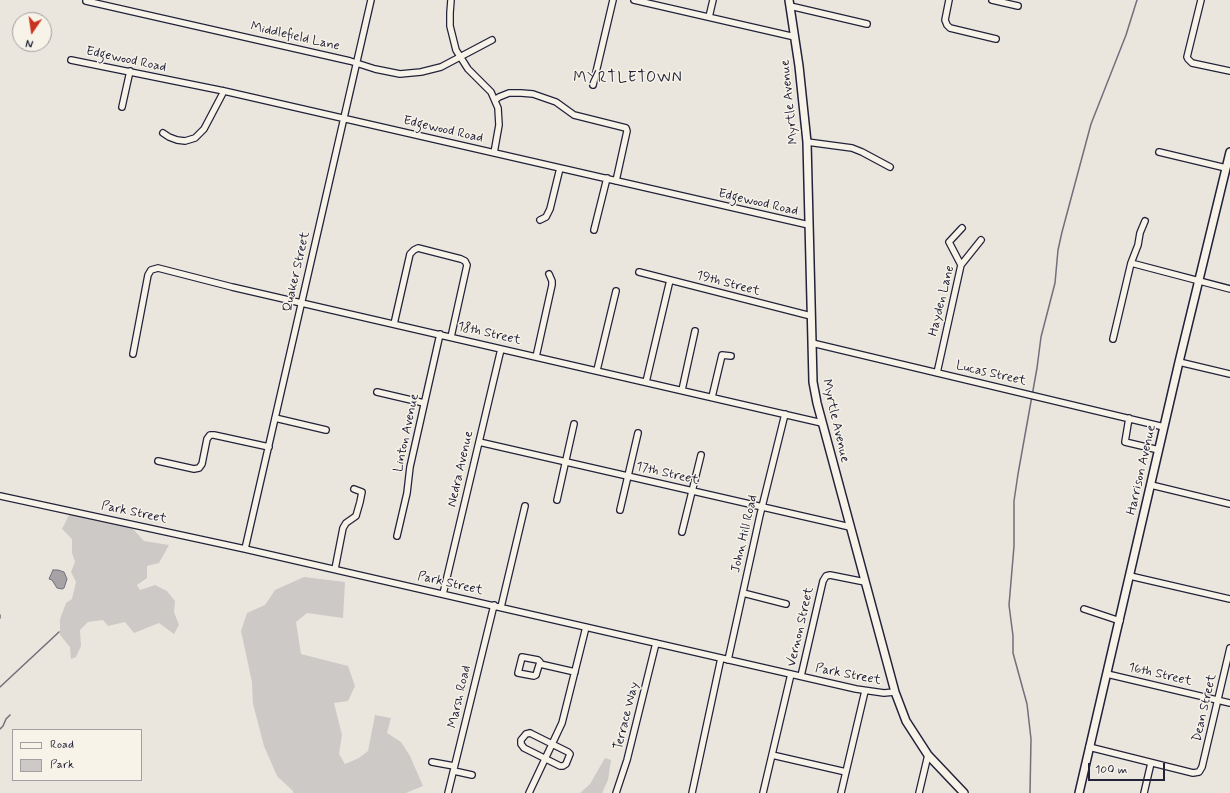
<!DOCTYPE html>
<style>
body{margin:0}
#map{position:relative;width:1230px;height:793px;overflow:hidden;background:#eae6de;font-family:Mynerve,sans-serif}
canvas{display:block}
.legend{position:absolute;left:12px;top:729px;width:130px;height:52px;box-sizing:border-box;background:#f7f3e8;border:1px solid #a29fa3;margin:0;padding:5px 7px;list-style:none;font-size:12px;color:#22223b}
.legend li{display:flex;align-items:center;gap:8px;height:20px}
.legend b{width:20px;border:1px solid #a29fa3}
.north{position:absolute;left:12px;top:12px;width:40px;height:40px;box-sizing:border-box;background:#f7f3e8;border:1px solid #a29fa3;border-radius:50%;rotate:193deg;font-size:11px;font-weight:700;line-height:16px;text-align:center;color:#22223b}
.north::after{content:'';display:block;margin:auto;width:14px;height:18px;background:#c8321e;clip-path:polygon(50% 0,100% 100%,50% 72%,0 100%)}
.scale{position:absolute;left:1088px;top:763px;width:77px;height:18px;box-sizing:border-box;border:2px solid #22223b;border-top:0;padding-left:5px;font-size:12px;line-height:14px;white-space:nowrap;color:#22223b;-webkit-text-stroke:3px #f7f3e8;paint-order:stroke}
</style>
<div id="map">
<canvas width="1230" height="793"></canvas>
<ul class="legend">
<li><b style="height:5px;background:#f7f3e8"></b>Road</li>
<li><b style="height:11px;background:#cdc9c6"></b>Park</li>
</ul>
<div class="north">N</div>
<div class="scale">100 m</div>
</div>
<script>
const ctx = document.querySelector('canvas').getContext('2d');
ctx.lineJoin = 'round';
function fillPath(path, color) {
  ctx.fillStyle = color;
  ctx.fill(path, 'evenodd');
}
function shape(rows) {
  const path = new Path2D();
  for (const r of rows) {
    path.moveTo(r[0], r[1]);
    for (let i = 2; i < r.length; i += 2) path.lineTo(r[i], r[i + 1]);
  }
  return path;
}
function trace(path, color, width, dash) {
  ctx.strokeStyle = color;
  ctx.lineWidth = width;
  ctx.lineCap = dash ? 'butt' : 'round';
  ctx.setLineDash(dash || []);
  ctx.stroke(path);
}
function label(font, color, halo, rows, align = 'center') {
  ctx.font = font + ' Mynerve,sans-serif';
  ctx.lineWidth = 3;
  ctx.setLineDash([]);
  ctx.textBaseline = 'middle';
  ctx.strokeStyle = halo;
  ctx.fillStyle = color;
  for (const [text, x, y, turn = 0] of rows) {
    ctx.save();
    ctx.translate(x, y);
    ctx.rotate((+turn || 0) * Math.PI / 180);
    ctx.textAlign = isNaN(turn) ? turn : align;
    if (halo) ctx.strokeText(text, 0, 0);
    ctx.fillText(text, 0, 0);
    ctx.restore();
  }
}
const green = shape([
 [70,513,132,528,144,541,169,545,159,563,147,566,147,578,137,585,140,590,155,585,167,591,175,601,174,612,179,625,174,634,159,623,134,633,125,622,108,626,103,620,88,622,80,630,81,646,76,657,71,659,70,647,60,635,60,619,66,603,72,599,76,582,71,572,75,562,72,553,72,539,62,529],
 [304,577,345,582,343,618,307,613,296,622,301,654,348,666,355,686,348,701,334,703,342,735,339,754,345,764,359,758,368,751,375,715,391,718,387,733,401,742,410,756,423,786,406,793,293,793,293,791,277,776,264,746,253,704,252,682,241,631,247,613,265,605,275,590],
 [605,758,611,760,608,780,602,793,580,793,590,784]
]);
const water = shape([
 [53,570,58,570,64,572,67,579,64,588,62,589,57,588,52,580,49,579,53,570]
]);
const stream = shape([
 [0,618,0,615],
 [0,687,59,632],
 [0,729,3,726,6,719,10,715],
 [1030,793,1031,739,1027,704,1013,653,1013,636,1009,605,1014,546,1014,501,1018,474,1037,368,1041,337,1055,283,1058,250,1062,232,1091,124,1126,35,1137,0]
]);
const minor = shape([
 [451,0,450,13,450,26,456,50,468,69,491,92,498,108,499,125,494,153],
 [634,0,795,37],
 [949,0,945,20,947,25,950,28,996,39],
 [992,0,1018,6],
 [1201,0,1187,57,1188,59,1192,63,1230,71],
 [86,1,350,61,375,69,400,74,421,72,441,67,492,40],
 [790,6,867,24],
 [709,17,713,0],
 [71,60,224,91,809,225],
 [593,85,613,0],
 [495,100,499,97,509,93,521,93,533,94,556,102,574,115,626,128,627,131,616,181],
 [122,107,130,71],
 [163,133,169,137,177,140,185,141,195,138,204,129,224,91],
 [807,142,852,148,862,152,890,167],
 [1159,152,1226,168],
 [540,220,546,217,550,209,560,168],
 [594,230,607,178],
 [1131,263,1230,289],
 [961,265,949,242,962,228],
 [639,272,811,316],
 [394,324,410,254,414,250,418,248,461,259,465,261,467,265,451,337],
 [1113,339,1131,263,1138,245,1140,233,1145,221],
 [812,343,1164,427],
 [133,354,148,275,151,270,158,268,232,287,822,423],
 [536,357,552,285,552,281,549,274],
 [1179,362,1230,374],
 [597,370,616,291],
 [937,373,961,265,981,240],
 [646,382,670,280],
 [682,390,695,331],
 [377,392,424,403],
 [712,397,722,355,731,356],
 [275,418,326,430],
 [1129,418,1125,442,1159,450],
 [479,442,850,527],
 [158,461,194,469,199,468,202,464,207,439,210,435,214,435,269,447],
 [1151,485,1230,504],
 [0,496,245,549,856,689,884,693,895,692],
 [557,500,574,424],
 [620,510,638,433],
 [682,532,701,455],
 [397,536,407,493,410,467,440,334],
 [245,549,371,0],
 [335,569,343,528,346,523,356,516,360,502,362,492,354,489],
 [1130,576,1230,599],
 [743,593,786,604],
 [443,594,501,349],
 [501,607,525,506],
 [1084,609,1120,621],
 [522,657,538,660,540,662,536,675,534,676,518,673,522,657],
 [728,660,760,515,785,414],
 [540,664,575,672],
 [1107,674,1230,703],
 [801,676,823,581,826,576,830,575,865,582],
 [530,733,568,752,570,754,566,764,563,766,560,766,524,748,521,744,521,740,526,734,530,733],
 [1089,747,1193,773,1199,772,1202,767,1230,648],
 [772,755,846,772],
 [432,762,454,766],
 [454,771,472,775],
 [448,793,494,605],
 [529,793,562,723,586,627],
 [616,793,627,760,656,643],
 [692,793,721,658],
 [763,793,791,674],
 [841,793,865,691],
 [919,793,928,755],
 [1144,793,1151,763]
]);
const major = shape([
 [789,0,799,66,807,142,813,382,817,403,895,692,906,721,928,755,964,793],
 [1079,793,1179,362,1230,152]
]);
const streetNames = [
 ["Middlefield Lane",295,37,13],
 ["Edgewood Road",126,60,12],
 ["Myrtle Avenue",790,102,-96],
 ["Edgewood Road",443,130,13],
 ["Edgewood Road",758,203,13],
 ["Quaker Street",297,272,-77],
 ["19th Street",728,284,15],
 ["Hayden Lane",942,301,-76],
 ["18th Street",489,334,13],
 ["Lucas Street",991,374,13],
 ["Myrtle Avenue",835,421,77],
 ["Linton Avenue",407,433,-78],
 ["Nedra Avenue",461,469,-77],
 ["Harrison Avenue",1142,470,-77],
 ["17th Street",667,474,13],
 ["Park Street",134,513,12],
 ["John Hill Road",745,534,-77],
 ["Park Street",450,584,13],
 ["Vernon Street",801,627,-77],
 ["Park Street",848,675,11],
 ["16th Street",1160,675,13],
 ["Marsh Road",460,697,-77],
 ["Dean Street",1205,708,-77],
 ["Terrace Way",627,716,-76]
];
const quarterNames = [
 ["MYRTLETOWN",628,79]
];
fillPath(green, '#cdc9c6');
fillPath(water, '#a6a3a6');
trace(water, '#716f7b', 1);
trace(stream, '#716f7b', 1.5);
trace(minor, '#22223b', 8);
trace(major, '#22223b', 10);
trace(minor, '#f7f3e8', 5.5);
trace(major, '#f7f3e8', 7);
label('13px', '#22223b', '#f7f3e8', streetNames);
ctx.letterSpacing = '1px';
label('15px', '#22223b', '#f7f3e8', quarterNames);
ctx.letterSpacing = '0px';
</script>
